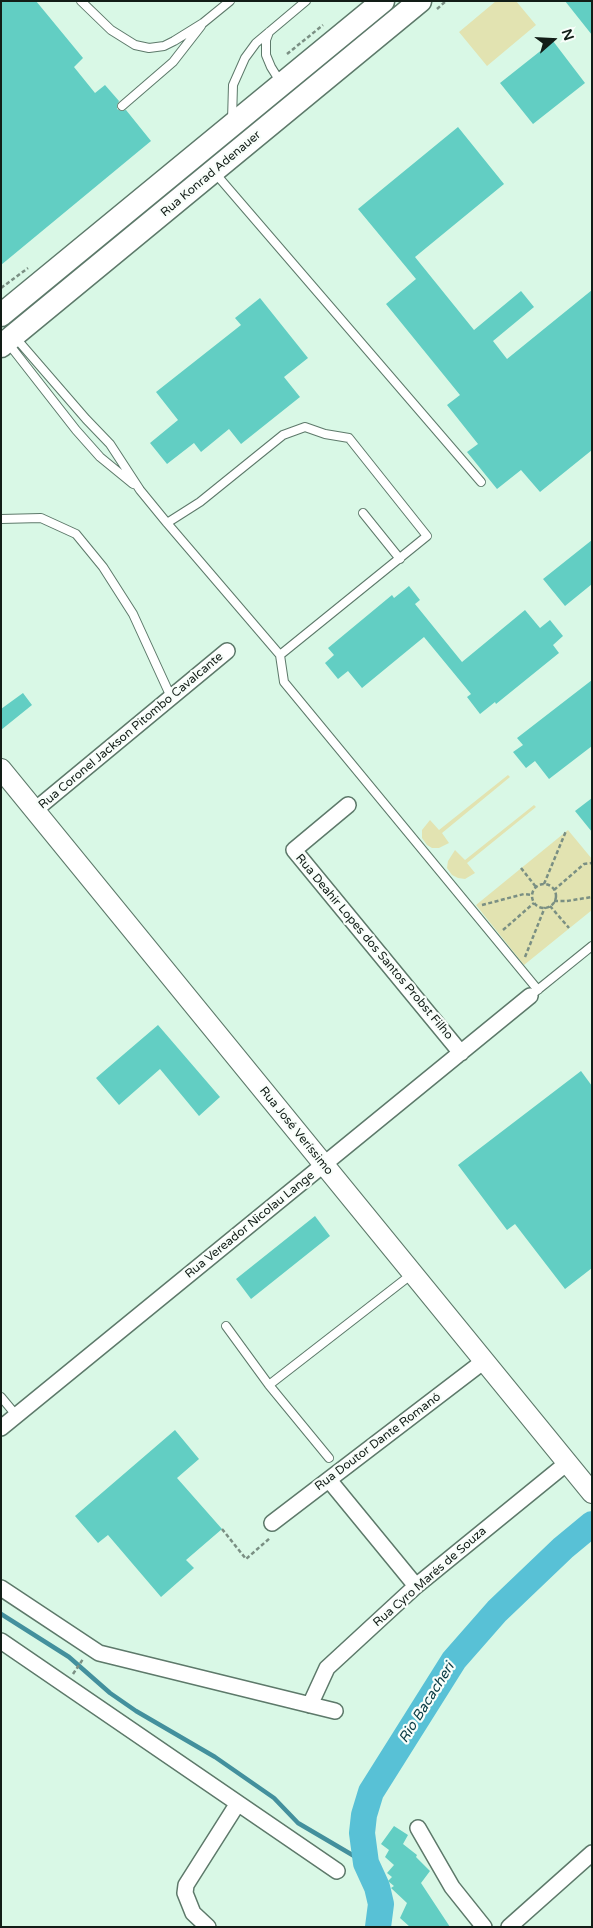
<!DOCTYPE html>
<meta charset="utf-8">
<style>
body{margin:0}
#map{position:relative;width:593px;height:1928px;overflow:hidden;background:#d9f8e6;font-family:"Varela Round",sans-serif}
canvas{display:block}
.frame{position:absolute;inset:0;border:2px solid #121d17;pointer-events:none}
.north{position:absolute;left:528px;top:15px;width:50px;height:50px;-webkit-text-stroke:4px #f8fefa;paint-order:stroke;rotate:71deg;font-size:14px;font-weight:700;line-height:20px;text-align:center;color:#121d17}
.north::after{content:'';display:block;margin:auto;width:18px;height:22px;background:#121d17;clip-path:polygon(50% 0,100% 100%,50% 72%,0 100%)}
</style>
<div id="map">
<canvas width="593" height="1928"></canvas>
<div class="frame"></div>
<div class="north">N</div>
</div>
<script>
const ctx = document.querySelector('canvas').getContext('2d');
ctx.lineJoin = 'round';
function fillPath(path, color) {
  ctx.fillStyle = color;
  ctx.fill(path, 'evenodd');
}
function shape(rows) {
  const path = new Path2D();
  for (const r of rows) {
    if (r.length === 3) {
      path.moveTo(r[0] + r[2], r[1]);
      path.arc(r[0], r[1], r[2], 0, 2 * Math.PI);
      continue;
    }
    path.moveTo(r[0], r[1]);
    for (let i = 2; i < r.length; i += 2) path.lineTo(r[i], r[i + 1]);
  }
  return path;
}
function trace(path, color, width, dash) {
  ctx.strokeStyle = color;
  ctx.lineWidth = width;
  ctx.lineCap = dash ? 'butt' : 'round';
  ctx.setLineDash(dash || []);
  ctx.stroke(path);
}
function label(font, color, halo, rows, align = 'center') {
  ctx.font = font + ' "Varela Round",sans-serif';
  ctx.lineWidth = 4.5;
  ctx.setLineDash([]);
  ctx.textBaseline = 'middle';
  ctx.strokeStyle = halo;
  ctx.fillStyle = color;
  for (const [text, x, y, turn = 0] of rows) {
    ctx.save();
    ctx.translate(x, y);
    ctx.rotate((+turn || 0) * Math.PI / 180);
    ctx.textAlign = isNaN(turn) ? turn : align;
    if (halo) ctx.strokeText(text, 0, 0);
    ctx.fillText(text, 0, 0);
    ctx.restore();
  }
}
const green = shape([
 [496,1,516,1,536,25,487,66,459,32],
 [508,775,510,777,442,833,449,843,439,848,432,848,427,845,422,838,422,830,430,820,439,830],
 [534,805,536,807,467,863,475,873,465,879,458,878,452,875,447,868,448,861,455,850,465,860],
 [568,830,592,859,592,910,524,965,476,905]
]);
const stream = shape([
 [1,1614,69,1657,110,1693,136,1711,215,1757,274,1798,298,1823,366,1863]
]);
const river = shape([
 [378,1927,381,1904,377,1887,366,1863,362,1833,364,1815,371,1792,454,1660,497,1611,563,1548,592,1524]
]);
const building = shape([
 [1,1,36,1,83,58,74,67,95,93,105,85,119,101,117,105,117,109,121,111,126,110,151,141,1,265],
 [565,1,592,1,592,35],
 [553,41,585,83,533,124,500,83],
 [458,127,504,184,415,257,474,330,521,291,534,307,493,341,507,359,592,290,592,450,540,492,521,470,497,489,467,452,478,444,447,405,460,395,386,304,416,279,358,209],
 [260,298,308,358,284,377,300,397,241,444,229,429,201,452,194,443,167,464,150,443,178,420,156,392,241,325,235,318],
 [592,540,592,584,565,606,543,579],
 [409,586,420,600,415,604,462,662,525,610,540,628,550,620,563,636,553,645,559,653,496,704,495,702,480,714,467,697,471,694,424,637,362,688,348,671,338,679,325,663,334,655,328,648,392,595,394,598],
 [592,680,592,746,549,779,535,761,526,768,513,752,523,745,517,738],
 [23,693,32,705,1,730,1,709],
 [592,798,592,832,575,811],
 [158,1025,220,1097,199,1116,160,1069,119,1105,96,1078],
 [581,1071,592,1086,592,1268,565,1289,515,1224,507,1230,458,1165],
 [315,1216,330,1236,251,1299,236,1279],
 [175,1430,199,1459,177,1478,222,1529,186,1560,194,1568,161,1597,108,1535,98,1543,75,1516],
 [394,1826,408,1835,403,1844,417,1855,416,1857,430,1871,421,1883,450,1927,410,1927,400,1918,407,1903,391,1888,394,1886,388,1881,392,1877,387,1873,394,1865,385,1857,389,1850,381,1844]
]);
const path = shape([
 [437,9,446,1],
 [287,54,323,25],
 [1,288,28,268],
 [521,868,536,887],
 [544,884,566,831],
 [544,896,12],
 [554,890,584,864,592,863],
 [554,901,567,901,592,897],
 [482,905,524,894,532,895],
 [550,906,569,928],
 [503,930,534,903],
 [525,957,545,907],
 [222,1529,246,1559,270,1538],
 [73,1674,83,1659]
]);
const service = shape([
 [81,1,111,30,135,45,149,48,164,46,174,41,203,23,230,1],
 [269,32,266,40,266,55,271,67,281,83],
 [122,106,173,62,201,26],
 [232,120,233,85,245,58,256,43,306,1],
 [215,173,481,482],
 [15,337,86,419,110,444,140,490,167,523,280,655,427,536,349,438,325,434,305,427,283,435,200,502,167,523],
 [8,343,76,430,100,457,133,484],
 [363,513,400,559],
 [1,519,41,518,76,534,103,567,133,614,171,697],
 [280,655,284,682,538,990],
 [535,992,592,946],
 [226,1326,269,1385,329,1458],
 [269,1385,412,1274],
 [1,1397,16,1415]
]);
const minor = shape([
 [348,805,294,850,461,1053],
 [35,810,227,651],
 [1,1428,530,996],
 [329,1480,416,1586],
 [272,1523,484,1361],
 [1,1588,99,1653,335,1711],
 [1,1641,337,1871],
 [310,1705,327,1668,416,1586,567,1463],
 [418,1828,452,1887,484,1927],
 [208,1927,193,1913,185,1893,186,1885,238,1803],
 [509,1927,592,1853]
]);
const tertiary = shape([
 [1,769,592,1493]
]);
const secondary = shape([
 [1,315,383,1],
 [1,346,420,1]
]);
const streetNames = [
 ["Rua Konrad Adenauer",211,174,-40],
 ["Rua Coronel Jackson Pitombo Cavalcante",131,731,-40],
 ["Rua Deahir Lopes dos Santos Probst Filho",374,947,50],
 ["Rua José Veríssimo",296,1131,51],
 ["Rua Vereador Nicolau Lange",250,1225,-39],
 ["Rua Doutor Dante Romanó",378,1442,-37],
 ["Rua Cyro Marés de Souza",430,1577,-41]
];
const waterNames = [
 ["Rio Bacacheri",427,1703,-58]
];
fillPath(green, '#e2e3b1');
trace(stream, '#43909d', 4.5);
trace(river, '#58c1d6', 26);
fillPath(building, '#62cec3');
trace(service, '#5d796a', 10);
trace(minor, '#5d796a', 18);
trace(tertiary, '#5d796a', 22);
trace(secondary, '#5d796a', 25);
trace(path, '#7a8f83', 2.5, [4, 2.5]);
trace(service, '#fff', 8);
trace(minor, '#fff', 15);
trace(tertiary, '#fff', 20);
trace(secondary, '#fff', 22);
label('12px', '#121d17', '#f8fefa', streetNames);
label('italic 14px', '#093b44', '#f8fefa', waterNames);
</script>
